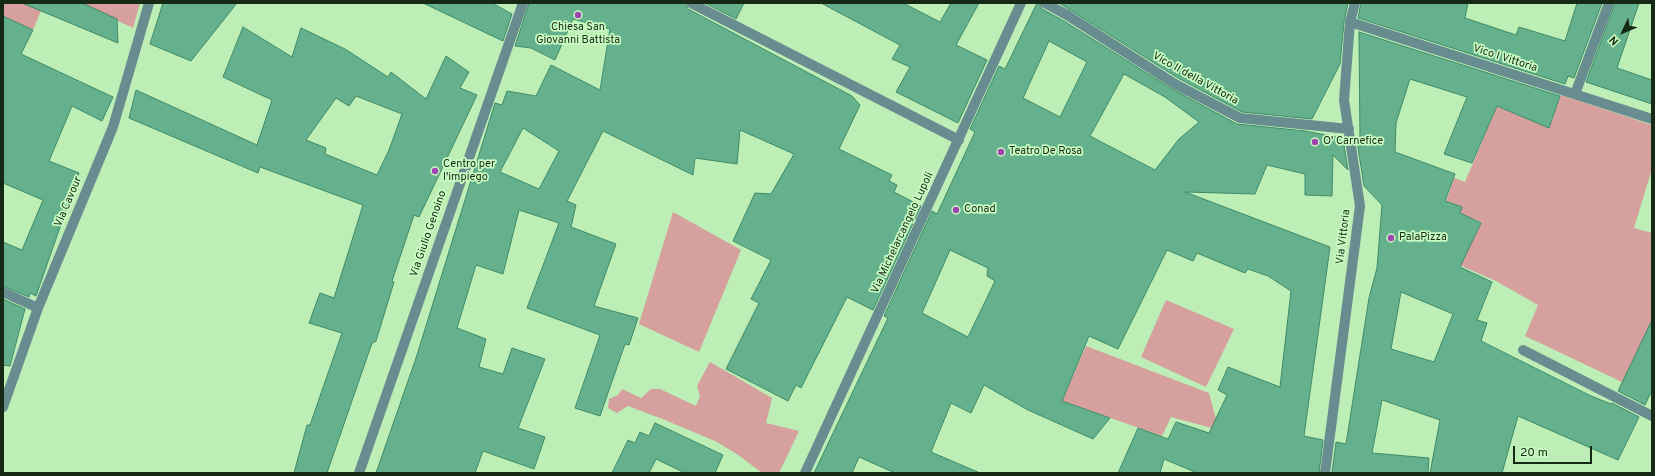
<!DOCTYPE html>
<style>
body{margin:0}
#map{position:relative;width:1655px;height:476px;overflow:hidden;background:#bceeb5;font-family:Overpass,sans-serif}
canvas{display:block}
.frame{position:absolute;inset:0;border:4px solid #162914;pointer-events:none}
.north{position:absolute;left:1603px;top:12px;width:40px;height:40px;-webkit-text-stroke:3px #c9fcc2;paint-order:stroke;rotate:226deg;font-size:11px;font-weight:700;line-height:16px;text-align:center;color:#162914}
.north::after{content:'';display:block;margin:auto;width:14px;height:18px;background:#162914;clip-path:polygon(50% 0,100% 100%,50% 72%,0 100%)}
.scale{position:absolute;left:1513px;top:446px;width:79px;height:18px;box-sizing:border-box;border:2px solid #162914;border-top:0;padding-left:5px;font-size:12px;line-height:14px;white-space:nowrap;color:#162914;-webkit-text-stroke:3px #c9fcc2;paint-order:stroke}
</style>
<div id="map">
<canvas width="1655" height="476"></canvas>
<div class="frame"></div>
<div class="north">N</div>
<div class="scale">20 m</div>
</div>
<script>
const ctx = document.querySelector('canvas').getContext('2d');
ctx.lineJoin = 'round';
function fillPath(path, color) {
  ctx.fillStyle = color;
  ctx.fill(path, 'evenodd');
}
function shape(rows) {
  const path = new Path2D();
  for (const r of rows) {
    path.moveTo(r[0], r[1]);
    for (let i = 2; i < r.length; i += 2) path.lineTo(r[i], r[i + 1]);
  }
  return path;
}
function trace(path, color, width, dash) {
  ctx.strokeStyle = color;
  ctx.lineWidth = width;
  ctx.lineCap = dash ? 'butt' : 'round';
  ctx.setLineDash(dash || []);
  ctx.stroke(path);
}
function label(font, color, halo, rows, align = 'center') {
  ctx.font = font + ' Overpass,sans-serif';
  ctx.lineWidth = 3.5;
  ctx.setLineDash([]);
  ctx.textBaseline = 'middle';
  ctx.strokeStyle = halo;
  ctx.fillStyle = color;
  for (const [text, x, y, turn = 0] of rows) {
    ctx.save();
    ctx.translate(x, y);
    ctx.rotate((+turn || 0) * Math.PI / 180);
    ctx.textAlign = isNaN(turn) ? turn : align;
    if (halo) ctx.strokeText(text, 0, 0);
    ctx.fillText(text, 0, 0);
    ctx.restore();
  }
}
const green = shape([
 [3,3,44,3,33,30,3,16],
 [80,3,140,3,133,28],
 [1561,95,1652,125,1652,169,1634,228,1652,233,1652,322,1622,382,1525,336,1538,305,1496,281,1452,262,1473,240,1481,222,1460,214,1462,207,1446,201,1454,178,1465,182,1497,106,1549,128],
 [673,212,741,250,699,352,639,324],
 [1166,300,1234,329,1206,387,1141,357],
 [1086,346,1209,393,1219,430,1171,417,1162,436,1062,401],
 [710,362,772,398,766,423,799,431,779,473,762,473,737,454,715,441,665,420,628,406,617,413,608,408,609,399,618,395,622,389,641,398,651,389,660,389,696,406,700,396,697,386]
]);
const building = shape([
 [22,3,82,3,117,19,118,43,22,3],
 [163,3,237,3,191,61,150,44,163,3],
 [423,3,492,3,512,14,503,41,423,3],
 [529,3,685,3,688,9,852,96,860,105,839,149,892,175,889,181,897,185,894,192,921,206,873,310,847,297,801,388,796,385,788,401,726,369,759,303,751,299,771,260,733,241,755,193,771,194,794,154,740,130,737,164,695,158,693,175,603,131,567,201,576,205,571,227,616,244,594,306,638,318,629,345,625,344,600,416,575,408,600,335,527,308,559,223,519,210,503,274,476,265,457,328,486,339,479,367,503,374,512,348,545,359,518,428,545,437,534,469,483,451,475,473,376,473,416,358,495,103,502,105,507,91,536,96,551,65,600,90,610,29,573,19,555,60,531,48,515,46,529,3],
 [523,128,559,151,539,189,500,172,523,128],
 [705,3,744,3,736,19,705,3],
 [821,3,903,3,940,22,951,3,979,3,956,45,987,60,958,123,896,92,910,67,892,59,900,45,821,3],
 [1037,3,1039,3,1042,9,1064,21,1172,89,1237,124,1305,131,1343,138,1348,170,1333,155,1332,196,1305,195,1305,174,1267,165,1255,194,1185,192,1330,247,1304,436,1323,440,1319,473,1197,473,1164,459,1160,473,1118,473,1138,428,1168,439,1176,422,1209,433,1227,395,1218,390,1228,367,1280,387,1291,291,1268,276,1248,269,1245,273,1197,253,1193,261,1167,250,1118,349,1089,336,1062,401,1110,418,1093,439,1028,410,984,385,971,413,951,403,931,452,980,473,895,473,859,457,852,473,814,473,888,318,884,316,932,211,937,214,975,132,970,129,999,66,1005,69,1037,3],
 [1049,41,1087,62,1060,117,1023,98,1049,41],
 [1124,74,1165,97,1199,122,1179,139,1155,170,1090,136,1124,74],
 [950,250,988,268,987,276,995,281,968,337,922,313,950,250],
 [1059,3,1348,3,1344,22,1340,64,1312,119,1242,112,1178,78,1059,3],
 [1361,3,1468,3,1465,18,1516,35,1519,27,1565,41,1577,3,1602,3,1574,78,1568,76,1565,84,1358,18,1361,3],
 [1615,3,1639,3,1617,68,1652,80,1652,104,1586,82,1615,3],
 [3,16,33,30,21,54,113,97,102,121,72,106,49,161,79,173,36,296,30,293,29,297,3,286,3,242,22,250,43,200,3,183,3,16],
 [243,27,292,57,301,28,345,49,388,77,391,72,426,99,446,56,469,72,460,88,477,95,419,217,414,215,392,281,394,282,376,341,372,343,327,473,294,473,307,425,310,425,342,333,309,323,320,293,334,298,363,205,260,167,258,173,129,118,136,90,257,145,272,100,223,77,243,27],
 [356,96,402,114,389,150,377,175,325,154,326,148,306,140,336,98,349,106,356,96],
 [1359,32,1560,96,1549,128,1497,106,1472,163,1444,154,1467,97,1410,79,1396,123,1395,152,1455,174,1445,201,1462,207,1460,213,1481,223,1460,267,1492,282,1477,320,1487,323,1481,341,1591,396,1611,404,1612,403,1639,417,1618,460,1518,416,1502,473,1430,473,1440,420,1382,400,1372,453,1429,458,1428,473,1332,473,1336,442,1346,444,1369,298,1377,268,1382,205,1364,186,1357,141,1360,141,1359,32],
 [1401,292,1453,314,1434,362,1391,349,1401,292],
 [3,299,25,309,10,366,3,365,3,299],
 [1652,320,1652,390,1645,405,1618,391,1652,320],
 [655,423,723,455,715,473,685,473,656,459,649,473,612,473,628,440,635,443,640,432,649,436,655,423]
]);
const minor = shape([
 [691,3,959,140],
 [1045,3,1067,15,1175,84,1240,118,1349,129],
 [1350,22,1652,119],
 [1575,94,1609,3],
 [3,292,38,308],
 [1523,350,1652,416],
 [3,407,38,308,113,127,149,3],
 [359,473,523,3],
 [805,473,1021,3],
 [1325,473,1360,206,1344,100,1350,22,1355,3]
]);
const markers = [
 [578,15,4,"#a045b0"],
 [1315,142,4,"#a045b0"],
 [1001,152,4,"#a045b0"],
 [435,171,4,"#a045b0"],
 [956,210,4,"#a045b0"],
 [1391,238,4,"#a045b0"]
];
const poiNames = [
 ["Chiesa San",578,28,"center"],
 ["Giovanni Battista",578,41,"center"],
 ["O' Carnefice",1323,142],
 ["Teatro De Rosa",1009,152],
 ["Centro per",443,165],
 ["l'impiego",443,178],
 ["Conad",964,210],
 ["PalaPizza",1399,238]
];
const streetNames = [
 ["Vico I Vittoria",1505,59,18],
 ["Vico II della Vittoria",1195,79,29],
 ["Via Cavour",69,202,-67],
 ["Via Michelarcangelo Lupoli",903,233,-65],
 ["Via Giulio Genoino",429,234,-71],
 ["Via Vittoria",1344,237,-83]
];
fillPath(green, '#d6a09e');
fillPath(building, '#66b18d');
trace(building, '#3f8a67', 1);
trace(minor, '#688d90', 10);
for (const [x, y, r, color] of markers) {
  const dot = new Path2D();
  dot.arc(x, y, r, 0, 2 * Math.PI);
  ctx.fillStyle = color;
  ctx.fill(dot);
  trace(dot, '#c9fcc2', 1.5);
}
label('11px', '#162914', '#c9fcc2', poiNames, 'left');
label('11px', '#162914', '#c9fcc2', streetNames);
</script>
